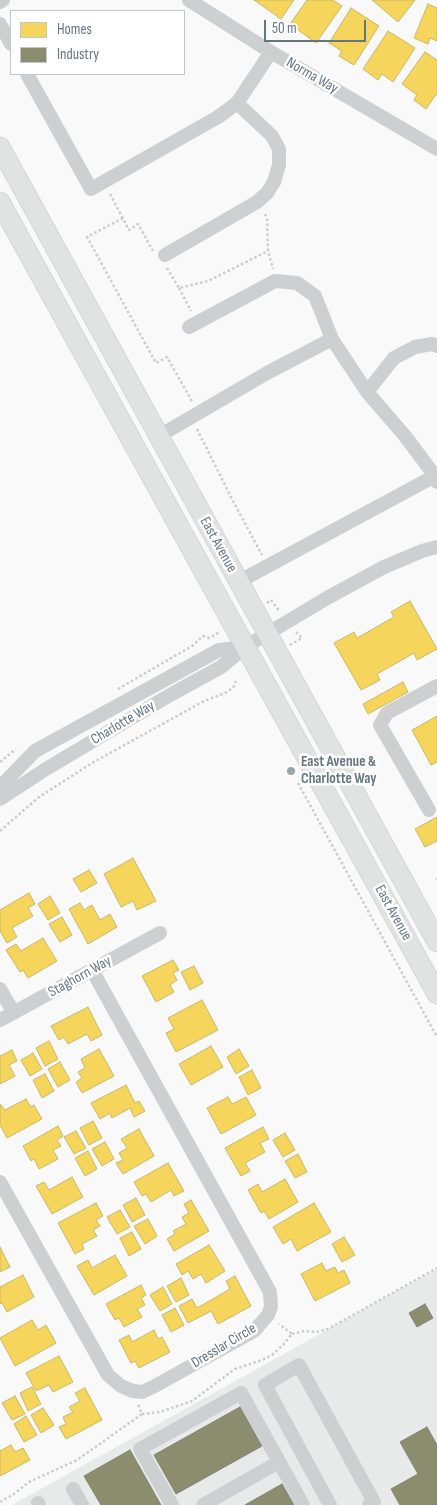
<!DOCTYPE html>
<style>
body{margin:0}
#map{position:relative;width:437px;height:1505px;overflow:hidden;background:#f9f9f9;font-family:"Sofia Sans Condensed",sans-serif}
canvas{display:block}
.legend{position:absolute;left:10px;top:10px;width:175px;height:65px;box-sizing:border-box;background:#fff;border:1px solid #c1c8cd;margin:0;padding:6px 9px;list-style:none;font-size:15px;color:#657683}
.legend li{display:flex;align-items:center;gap:10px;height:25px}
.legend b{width:25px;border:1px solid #c1c8cd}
.scale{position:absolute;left:264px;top:20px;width:102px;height:22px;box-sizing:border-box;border:2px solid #657683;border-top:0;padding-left:6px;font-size:15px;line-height:18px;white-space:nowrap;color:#657683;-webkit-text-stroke:4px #fff;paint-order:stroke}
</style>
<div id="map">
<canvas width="437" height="1505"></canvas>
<ul class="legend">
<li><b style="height:14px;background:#f6d55c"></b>Homes</li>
<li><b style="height:14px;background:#8c8c6e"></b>Industry</li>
</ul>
<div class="scale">50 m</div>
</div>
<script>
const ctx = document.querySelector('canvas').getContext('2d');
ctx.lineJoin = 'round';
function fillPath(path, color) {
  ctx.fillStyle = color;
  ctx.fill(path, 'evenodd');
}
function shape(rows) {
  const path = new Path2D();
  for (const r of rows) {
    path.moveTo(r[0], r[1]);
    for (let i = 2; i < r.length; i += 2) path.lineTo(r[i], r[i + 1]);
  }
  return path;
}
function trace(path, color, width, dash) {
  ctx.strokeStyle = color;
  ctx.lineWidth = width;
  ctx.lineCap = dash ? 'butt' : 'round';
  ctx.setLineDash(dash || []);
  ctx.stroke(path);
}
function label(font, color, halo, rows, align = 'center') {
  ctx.font = font + ' "Sofia Sans Condensed",sans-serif';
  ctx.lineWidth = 5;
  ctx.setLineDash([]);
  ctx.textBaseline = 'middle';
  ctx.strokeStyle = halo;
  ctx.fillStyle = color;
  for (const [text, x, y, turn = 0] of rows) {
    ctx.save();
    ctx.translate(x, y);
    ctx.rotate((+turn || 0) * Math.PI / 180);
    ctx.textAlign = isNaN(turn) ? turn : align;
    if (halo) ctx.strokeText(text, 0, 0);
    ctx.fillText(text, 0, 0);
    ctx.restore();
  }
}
const built = shape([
 [437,1269,437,1505,12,1505]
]);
const homes = shape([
 [254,0,294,0,281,19,254,0],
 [307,0,333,0,342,6,316,43,290,24,307,0],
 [372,0,415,0,398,22,372,0],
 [428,4,437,8,437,41,430,38,428,44,414,38,428,4],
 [351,8,379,26,354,65,339,56,342,51,329,43,351,8],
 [388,31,415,48,393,82,382,74,378,80,363,69,388,31],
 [425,52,437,60,437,93,426,109,414,100,417,95,402,84,425,52],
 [410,601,437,649,417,660,414,653,377,674,380,680,361,690,334,643,354,632,357,638,394,617,391,612,410,601],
 [403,682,408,692,368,714,363,704,403,682],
 [437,716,437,762,431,765,412,730,437,716],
 [437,817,437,841,425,847,415,829,437,817],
 [133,858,156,901,137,910,133,901,121,907,104,874,133,858],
 [89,870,97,883,81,892,73,879,89,870],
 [29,893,35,904,28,908,33,916,12,928,17,937,7,943,0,931,0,910,29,893],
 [50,896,60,913,48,920,38,904,50,896],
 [80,903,84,910,92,905,100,920,110,914,117,927,88,944,69,909,80,903],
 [62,917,72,935,60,942,49,924,62,917],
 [43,938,57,961,28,978,23,970,20,972,6,950,16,944,21,951,43,938],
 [173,960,179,970,173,973,177,980,170,985,174,992,156,1002,142,976,173,960],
 [194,966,203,983,190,990,181,972,194,966],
 [202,1000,218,1030,176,1052,166,1033,174,1029,168,1018,202,1000],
 [88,1007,102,1035,91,1041,87,1034,68,1044,64,1037,59,1040,51,1026,88,1007],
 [49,1041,58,1059,45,1066,36,1048,49,1041],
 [211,1046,223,1067,191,1085,179,1064,211,1046],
 [99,1049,114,1076,82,1093,76,1082,82,1078,78,1072,85,1068,81,1059,99,1049],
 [239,1049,249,1066,236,1074,227,1057,239,1049],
 [12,1050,17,1061,9,1065,15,1076,0,1084,0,1056,12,1050],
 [33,1053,42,1069,30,1076,21,1060,33,1053],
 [60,1062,70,1080,58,1087,48,1069,60,1062],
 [252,1070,261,1088,248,1095,239,1077,252,1070],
 [45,1074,54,1091,42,1098,33,1080,45,1074],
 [126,1085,135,1103,139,1101,145,1111,134,1117,130,1108,112,1118,110,1113,100,1119,91,1103,126,1085],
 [228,1097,232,1104,246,1097,256,1115,221,1134,207,1108,228,1097],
 [26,1099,31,1107,34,1105,42,1119,7,1138,0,1125,0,1104,5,1110,26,1099],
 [93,1121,102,1138,89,1145,80,1128,93,1121],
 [58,1126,63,1136,57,1140,61,1146,53,1150,58,1159,39,1169,34,1159,31,1161,23,1146,58,1126],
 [263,1127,269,1139,260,1143,265,1152,245,1163,250,1171,241,1176,225,1148,263,1127],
 [139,1129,154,1156,123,1174,116,1163,123,1160,119,1153,127,1148,121,1139,139,1129],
 [76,1131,86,1148,74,1154,64,1137,76,1131],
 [285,1133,295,1150,283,1157,273,1140,285,1133],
 [105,1142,114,1159,102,1166,92,1149,105,1142],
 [88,1151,97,1169,85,1176,75,1158,88,1151],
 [298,1154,307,1172,295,1178,285,1161,298,1154],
 [168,1163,184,1191,174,1196,171,1190,151,1202,146,1194,142,1196,134,1182,168,1163],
 [72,1177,83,1197,52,1214,36,1186,44,1182,49,1190,72,1177],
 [285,1179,298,1202,269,1219,264,1211,261,1213,248,1190,258,1184,262,1192,285,1179],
 [136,1198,145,1215,132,1222,123,1205,136,1198],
 [191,1200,209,1231,174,1251,167,1239,175,1234,173,1231,186,1224,182,1217,189,1213,184,1204,191,1200],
 [96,1203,103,1216,96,1220,100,1226,93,1230,97,1236,82,1244,84,1249,75,1254,58,1223,96,1203],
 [314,1203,331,1232,297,1251,291,1239,283,1244,273,1227,314,1203],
 [120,1210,130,1227,117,1234,107,1217,120,1210],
 [148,1219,157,1236,145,1244,134,1226,148,1219],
 [132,1232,141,1249,129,1256,120,1238,132,1232],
 [344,1237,355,1255,342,1262,332,1244,344,1237],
 [209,1245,225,1271,206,1283,201,1274,193,1279,188,1271,182,1275,176,1264,209,1245],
 [0,1247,10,1267,0,1272,0,1247],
 [115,1255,127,1276,94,1295,77,1266,88,1260,92,1268,115,1255],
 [322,1263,326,1271,335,1267,338,1273,344,1270,350,1283,315,1301,301,1274,322,1263],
 [23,1275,34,1297,7,1312,2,1303,0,1304,0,1287,23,1275],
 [235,1276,251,1306,218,1324,211,1311,188,1323,179,1306,192,1299,197,1308,230,1289,226,1281,235,1276],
 [181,1278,189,1295,176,1302,167,1286,181,1278],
 [141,1285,146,1295,141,1298,145,1305,137,1309,142,1317,124,1327,119,1318,115,1320,106,1304,141,1285],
 [163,1287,172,1304,160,1311,150,1295,163,1287],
 [175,1308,184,1325,171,1332,162,1315,175,1308],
 [32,1320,38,1330,46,1325,56,1343,15,1366,0,1338,32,1320],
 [154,1330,158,1339,162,1337,170,1352,139,1368,135,1361,131,1363,119,1340,129,1335,132,1342,154,1330],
 [59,1356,73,1382,53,1392,49,1385,36,1391,26,1373,59,1356],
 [32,1387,41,1404,28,1411,20,1393,32,1387],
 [85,1388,102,1420,66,1439,59,1427,66,1424,63,1417,73,1412,69,1407,80,1401,75,1393,85,1388],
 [15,1396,25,1414,12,1420,2,1403,15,1396],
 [43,1408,54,1425,41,1433,31,1415,43,1408],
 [26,1416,37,1435,24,1442,14,1424,26,1416],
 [11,1445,15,1452,23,1448,30,1460,0,1476,0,1451,11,1445]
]);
const industry = shape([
 [425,1304,433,1318,417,1327,409,1313,425,1304],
 [240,1407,262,1446,176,1494,154,1455,240,1407],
 [427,1427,437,1445,437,1505,400,1505,391,1489,418,1474,400,1442,427,1427],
 [130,1450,161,1505,101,1505,84,1476,130,1450],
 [282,1484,294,1505,245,1505,282,1484]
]);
const path = shape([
 [110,194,129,230,138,224,153,251],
 [265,214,267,218,268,251,273,269],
 [123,218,87,237,156,363,167,357,193,403],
 [167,268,179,288,208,281,268,251],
 [179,288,191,311],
 [197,429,233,501,262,555],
 [267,603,271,600,280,612],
 [290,645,302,638,296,632],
 [118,689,192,646,203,636,209,638,220,632],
 [0,762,16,749],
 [298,783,437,1037],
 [0,831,39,797,92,763,204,701,225,693,233,688,236,681],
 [437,878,437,880],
 [292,1334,304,1331,316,1332,328,1329,437,1268],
 [142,1414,160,1412,192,1401,235,1369,262,1360,272,1355,283,1345,292,1334,279,1324],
 [0,1502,14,1494,29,1482,77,1460,142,1414,138,1404]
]);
const minor = shape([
 [189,0,271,52,437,149],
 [0,2,3,0],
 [0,24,11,44],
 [27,74,91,189,218,117,237,103,272,136,279,149,279,165,274,182,267,193,257,202,165,255],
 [237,103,271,52],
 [189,327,275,281,297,283,315,296,332,339,367,392,405,436,435,476,437,482],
 [367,392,394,358,415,347,432,344,437,346],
 [159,436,267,373,332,339],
 [238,582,435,476],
 [0,787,35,751,219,650,244,647],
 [0,799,46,769,170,695,221,667,245,647,327,598,384,567,422,551,437,547],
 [429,810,380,725,387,713,437,686],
 [0,989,14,1013],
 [0,1020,160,933],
 [0,1182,108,1375,121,1386,133,1391,142,1392,153,1387,254,1331,268,1315,271,1307,270,1292,92,970],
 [73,1489,82,1505],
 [38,1503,39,1505],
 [172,1505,140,1449,241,1393,303,1505],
 [203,1505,279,1462],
 [330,1505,265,1385,299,1365,374,1502,369,1505]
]);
const major = shape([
 [0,147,437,942],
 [0,202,437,994]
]);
const markers = [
 [291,771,5,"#99a4ac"]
];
const streetNames = [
 ["Norma Way",312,76,30],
 ["East Avenue",218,545,61],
 ["Charlotte Way",123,723,-31],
 ["East Avenue",393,913,61],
 ["Staghorn Way",80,977,-29],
 ["Dresslar Circle",224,1346,-31]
];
const poiNames = [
 ["East Avenue &",301,762],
 ["Charlotte Way",301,779]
];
fillPath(built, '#e8e9e9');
fillPath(homes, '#f6d55c');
trace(homes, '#cab868', 1);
fillPath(industry, '#8c8c6e');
trace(industry, '#808574', 1);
trace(major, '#d5d6d7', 21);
trace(path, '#cbcccd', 2.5, [2.5, 2.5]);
trace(minor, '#cecfd0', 14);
trace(major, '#e1e2e2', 19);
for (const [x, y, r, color] of markers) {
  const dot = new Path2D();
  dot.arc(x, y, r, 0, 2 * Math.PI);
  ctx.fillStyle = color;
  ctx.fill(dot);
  trace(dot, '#fff', 2);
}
label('15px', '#657683', '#fff', streetNames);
label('bold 15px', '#657683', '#fff', poiNames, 'left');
</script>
